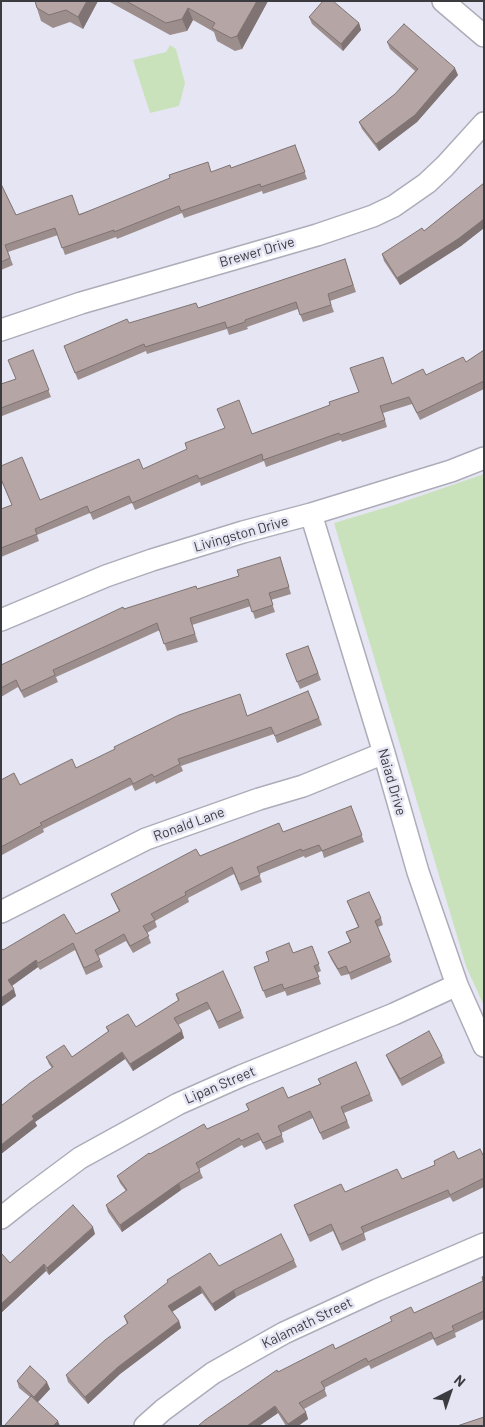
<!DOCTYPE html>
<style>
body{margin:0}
#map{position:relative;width:485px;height:1427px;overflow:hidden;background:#e6e5f3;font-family:Barlow,sans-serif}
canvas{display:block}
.frame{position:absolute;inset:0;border:2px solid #3c3b40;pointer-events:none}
.north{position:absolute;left:425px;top:1367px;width:50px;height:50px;-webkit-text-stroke:4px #e6e5f3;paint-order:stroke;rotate:41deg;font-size:14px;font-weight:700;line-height:20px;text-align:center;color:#3c3b40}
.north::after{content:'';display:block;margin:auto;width:18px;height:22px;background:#3c3b40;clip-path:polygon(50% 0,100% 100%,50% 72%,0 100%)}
</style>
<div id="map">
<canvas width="485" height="1427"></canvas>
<div class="frame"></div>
<div class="north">N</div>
</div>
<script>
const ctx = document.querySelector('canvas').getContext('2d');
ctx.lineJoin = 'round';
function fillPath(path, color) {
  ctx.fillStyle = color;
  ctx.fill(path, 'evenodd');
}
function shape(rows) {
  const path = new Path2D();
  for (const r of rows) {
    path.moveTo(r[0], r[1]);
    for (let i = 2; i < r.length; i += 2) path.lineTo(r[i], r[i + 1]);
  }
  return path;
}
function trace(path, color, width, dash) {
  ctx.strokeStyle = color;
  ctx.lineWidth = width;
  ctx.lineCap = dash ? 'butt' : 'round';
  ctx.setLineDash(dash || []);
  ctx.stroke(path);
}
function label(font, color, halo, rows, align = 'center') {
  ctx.font = font + ' Barlow,sans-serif';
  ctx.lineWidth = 5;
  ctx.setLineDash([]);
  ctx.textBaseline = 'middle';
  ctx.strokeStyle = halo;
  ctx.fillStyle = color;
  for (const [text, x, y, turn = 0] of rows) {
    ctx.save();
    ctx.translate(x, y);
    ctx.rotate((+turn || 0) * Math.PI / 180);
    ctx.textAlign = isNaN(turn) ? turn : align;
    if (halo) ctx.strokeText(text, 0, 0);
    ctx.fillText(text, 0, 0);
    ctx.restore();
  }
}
const green = shape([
 [170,45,176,49,185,83,179,106,150,113,133,60,166,52],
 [484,474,484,1006,466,966,334,523,394,505]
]);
const minor = shape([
 [443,1,484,36],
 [1,330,81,303,317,235,373,216,394,206,427,183,445,166,484,123],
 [311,514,384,753,418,872,457,985,484,1046],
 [1,620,106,576,152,560,243,532,311,514,451,471,484,458],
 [1,912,146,839,259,799,303,786,384,753],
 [1,1218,25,1199,80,1158,178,1104,241,1076,394,1014,457,985],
 [145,1426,163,1410,213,1373,284,1333,377,1290,484,1244]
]);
const wall = shape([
 [33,1,98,1,83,29,70,22,53,28,41,21,35,2],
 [108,1,268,1,242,49,235,51,217,41,214,32,193,20,187,31,170,35],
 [309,17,359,23,361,30,343,51,312,24],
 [387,42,458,75,417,122,379,151,362,129,359,122,395,94,415,71,390,49],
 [295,145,307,179,263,194,262,191,184,218,182,213,117,239,116,237,65,255,58,235,8,252,13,265,1,270,1,184,16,215,79,214,211,172,231,168],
 [484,183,484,228,461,246,400,285,384,261,382,254,424,231],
 [345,259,356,292,330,301,334,312,303,322,298,309,247,327,248,329,229,335,227,329,147,354,146,351,78,380,64,346,129,323,198,308],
 [33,350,51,397,2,416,1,413,1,384,16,379],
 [484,350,484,389,420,420,412,404,383,413,387,427,342,442,341,440,266,467,264,461,201,486,200,482,135,510,132,503,93,520,90,513,37,535,39,541,1,557,1,509,12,505,1,480,1,466,40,500,143,469,252,434,393,384,426,375,466,362],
 [280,557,291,594,271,600,275,612,255,619,251,606,192,625,198,642,167,651,160,630,56,677,58,682,24,698,18,687,1,697,1,665,124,609,197,589,239,576],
 [308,646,321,680,300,689,286,654],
 [308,691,322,725,277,743,274,734,181,766,183,771,156,784,155,781,135,791,132,785,43,829,44,832,2,855,1,854,1,780,20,785,76,768,247,716],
 [351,806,364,842,324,858,322,851,305,858,304,856,259,874,262,882,241,891,234,874,188,898,189,902,155,921,157,927,147,933,151,943,133,953,126,941,98,956,103,967,86,975,75,950,40,970,38,967,12,986,16,996,1,1007,3,950,76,934,119,911,114,901,111,894,200,856,283,832],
 [347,901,381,918,383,925,378,927,392,962,351,980,349,974,341,976,331,959,328,952,350,942,346,932,358,927],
 [312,946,321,971,317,973,321,984,287,996,285,991,266,998,254,967],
 [176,994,241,1011,244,1018,219,1029,210,1009,178,1025,184,1038,133,1071,125,1059,35,1122,37,1126,1,1154,52,1068,49,1064,46,1057,72,1057,108,1032,106,1027,136,1027,178,1001],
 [386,1055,442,1056,445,1063,402,1086,389,1062],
 [318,1079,370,1094,373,1101,344,1113,350,1128,323,1140,313,1118,281,1133,284,1142,266,1150,261,1140,244,1148,242,1145,199,1169,203,1178,181,1190,122,1232,108,1212,106,1205,126,1191,120,1183,117,1176,150,1154,249,1111,246,1104,288,1098,320,1084],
 [484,1157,484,1187,453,1202,450,1197,364,1233,366,1240,342,1251,333,1231,310,1242,294,1205,345,1192,402,1179,435,1165,434,1161],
 [95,1234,49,1275,46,1271,1,1313,1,1255,10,1263],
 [294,1260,297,1267,236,1297,215,1311,202,1293,172,1312,179,1321,181,1328,120,1374,88,1404,68,1382,66,1375,127,1324,124,1316,219,1266],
 [484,1276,484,1319,455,1333,456,1337,437,1346,433,1339,371,1369,369,1365,324,1388,327,1396,304,1409,308,1419,298,1426,286,1426,278,1413,259,1426,198,1426,278,1372,335,1349,392,1321,390,1317,414,1313,483,1281],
 [17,1381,50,1389,38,1402,30,1397,19,1388]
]);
const shadedWall = shape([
 [87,1,98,1,83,29,78,17],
 [257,1,268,1,242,49,237,36],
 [188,8,193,20,187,31,182,19],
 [359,23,361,30,343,51,341,44],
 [455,68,458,75,417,122,379,151,376,144],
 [484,219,484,228,461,246,400,285,397,278],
 [36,960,38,967,10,987,8,980],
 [14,989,16,996,1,1007,1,998],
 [182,1031,184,1038,133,1071,130,1064],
 [122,1052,125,1059,35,1122,37,1126,1,1154,1,1145,32,1116],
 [179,1183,181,1190,122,1232,120,1225],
 [93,1227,95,1234,49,1275,47,1268],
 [44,1264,46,1271,1,1313,1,1304],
 [200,1286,202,1293,170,1313,168,1306],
 [234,1290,236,1297,215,1311,212,1304],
 [179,1321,181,1328,120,1374,88,1404,85,1397,118,1367],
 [47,1382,50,1389,36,1404,34,1397],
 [275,1406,278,1413,259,1426,247,1426],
 [306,1412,308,1419,298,1426,288,1426,288,1424],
 [58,1421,60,1426,53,1426]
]);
const building = shape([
 [35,1,87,1,78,17,66,10,49,15,37,8,35,1],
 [126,1,257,1,237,36,231,38,212,28,215,23,188,8,182,19,166,23,126,1],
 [323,1,333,1,359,23,341,44,309,17,323,1],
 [404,24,455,68,415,115,376,144,359,122,395,94,418,69,387,42,404,24],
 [295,145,305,172,261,187,260,184,181,211,179,206,114,232,114,230,62,248,55,228,5,245,10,258,1,262,1,184,16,215,72,195,79,215,170,178,169,175,208,162,211,172,230,165,231,168,295,145],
 [484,183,484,219,458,239,397,278,382,254,422,228,424,231,484,183],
 [345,259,353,285,328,294,331,305,300,315,296,302,245,320,245,322,227,328,225,322,145,347,144,344,75,373,64,346,127,319,129,323,196,303,198,308,345,259],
 [33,350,49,390,1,408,1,384,16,379,8,360,33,350],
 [484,350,484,381,417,413,409,397,380,406,385,420,340,435,339,433,263,460,262,454,199,479,197,475,132,503,129,496,90,513,87,506,35,529,37,534,1,548,1,509,12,505,1,479,1,466,22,457,40,500,139,459,143,469,187,449,185,443,225,428,217,409,239,400,252,434,330,405,329,402,359,392,350,368,383,357,392,384,423,369,426,375,463,357,466,362,484,350],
 [280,557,289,587,269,593,273,605,252,612,248,599,190,618,195,634,164,644,157,623,53,670,55,675,21,691,16,680,1,688,1,665,123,607,124,609,196,586,197,589,239,576,237,570,280,557],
 [308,646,318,673,297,682,286,654,308,646],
 [308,691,319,718,275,736,271,727,178,759,180,764,154,777,152,774,133,784,130,778,40,823,42,825,1,847,1,780,14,773,20,785,72,759,76,768,115,749,114,747,179,715,240,694,247,716,308,691],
 [351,806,362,835,322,851,319,845,302,851,301,849,257,867,260,875,239,884,232,867,185,892,186,895,151,914,155,920,143,926,149,936,130,946,124,934,95,950,100,960,84,968,73,943,38,963,36,960,8,980,14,989,1,998,1,948,3,950,64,914,76,934,120,911,111,894,196,849,200,856,279,823,283,832,351,806],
 [369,892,381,918,375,921,390,955,349,973,346,966,338,969,328,952,351,942,346,932,359,927,347,901,369,892],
 [289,943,293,953,312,946,319,964,314,966,319,977,284,989,282,984,263,991,254,967,269,961,266,952,289,943],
 [223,971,241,1011,217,1022,207,1002,174,1018,182,1031,130,1064,122,1052,32,1116,34,1119,1,1145,1,1106,30,1083,53,1067,46,1057,64,1045,72,1057,109,1031,106,1027,128,1014,136,1027,179,1000,176,994,223,971],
 [429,1031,442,1056,400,1079,386,1055,429,1031],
 [356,1062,370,1094,341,1107,347,1121,320,1133,310,1111,278,1126,282,1135,263,1143,258,1133,241,1141,239,1138,196,1163,200,1171,179,1183,120,1225,106,1205,127,1190,117,1176,149,1153,150,1154,204,1124,207,1129,249,1110,246,1104,283,1087,288,1098,321,1084,318,1079,356,1062],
 [480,1149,484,1157,484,1178,450,1195,448,1190,361,1227,364,1233,340,1244,331,1224,308,1235,294,1205,341,1184,345,1192,397,1169,402,1179,435,1165,434,1161,454,1151,458,1159,480,1149],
 [73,1205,93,1227,47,1268,44,1264,1,1304,1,1255,2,1254,10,1263,73,1205],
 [281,1234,294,1260,234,1290,212,1304,200,1286,168,1306,179,1321,118,1367,85,1397,66,1375,105,1340,128,1323,124,1316,168,1282,167,1280,210,1253,219,1266,281,1234],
 [484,1276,484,1311,452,1326,454,1330,434,1339,431,1332,368,1362,366,1358,321,1382,325,1389,299,1403,306,1412,288,1424,275,1406,247,1426,198,1426,205,1420,277,1370,278,1372,333,1344,335,1349,392,1321,390,1317,411,1307,414,1313,483,1281,482,1277,484,1276],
 [30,1366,47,1382,34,1397,17,1381,30,1366],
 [31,1396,58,1421,53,1426,4,1426,31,1396],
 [484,1417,484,1426,457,1426,484,1417]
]);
const streetNames = [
 ["Brewer Drive",257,252,-16],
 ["Livingston Drive",241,534,-16],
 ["Naiad Drive",392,782,74],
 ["Ronald Lane",189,824,-20],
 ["Lipan Street",220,1085,-23],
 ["Kalamath Street",307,1323,-26]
];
fillPath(green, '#cae2bc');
trace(minor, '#adacb9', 24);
trace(minor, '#fff', 21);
fillPath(wall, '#9c8e8d');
fillPath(shadedWall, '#7f7473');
fillPath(building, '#b5a5a4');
trace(building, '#7f7473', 1);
label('14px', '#3c3b40', '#e6e5f3', streetNames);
</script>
